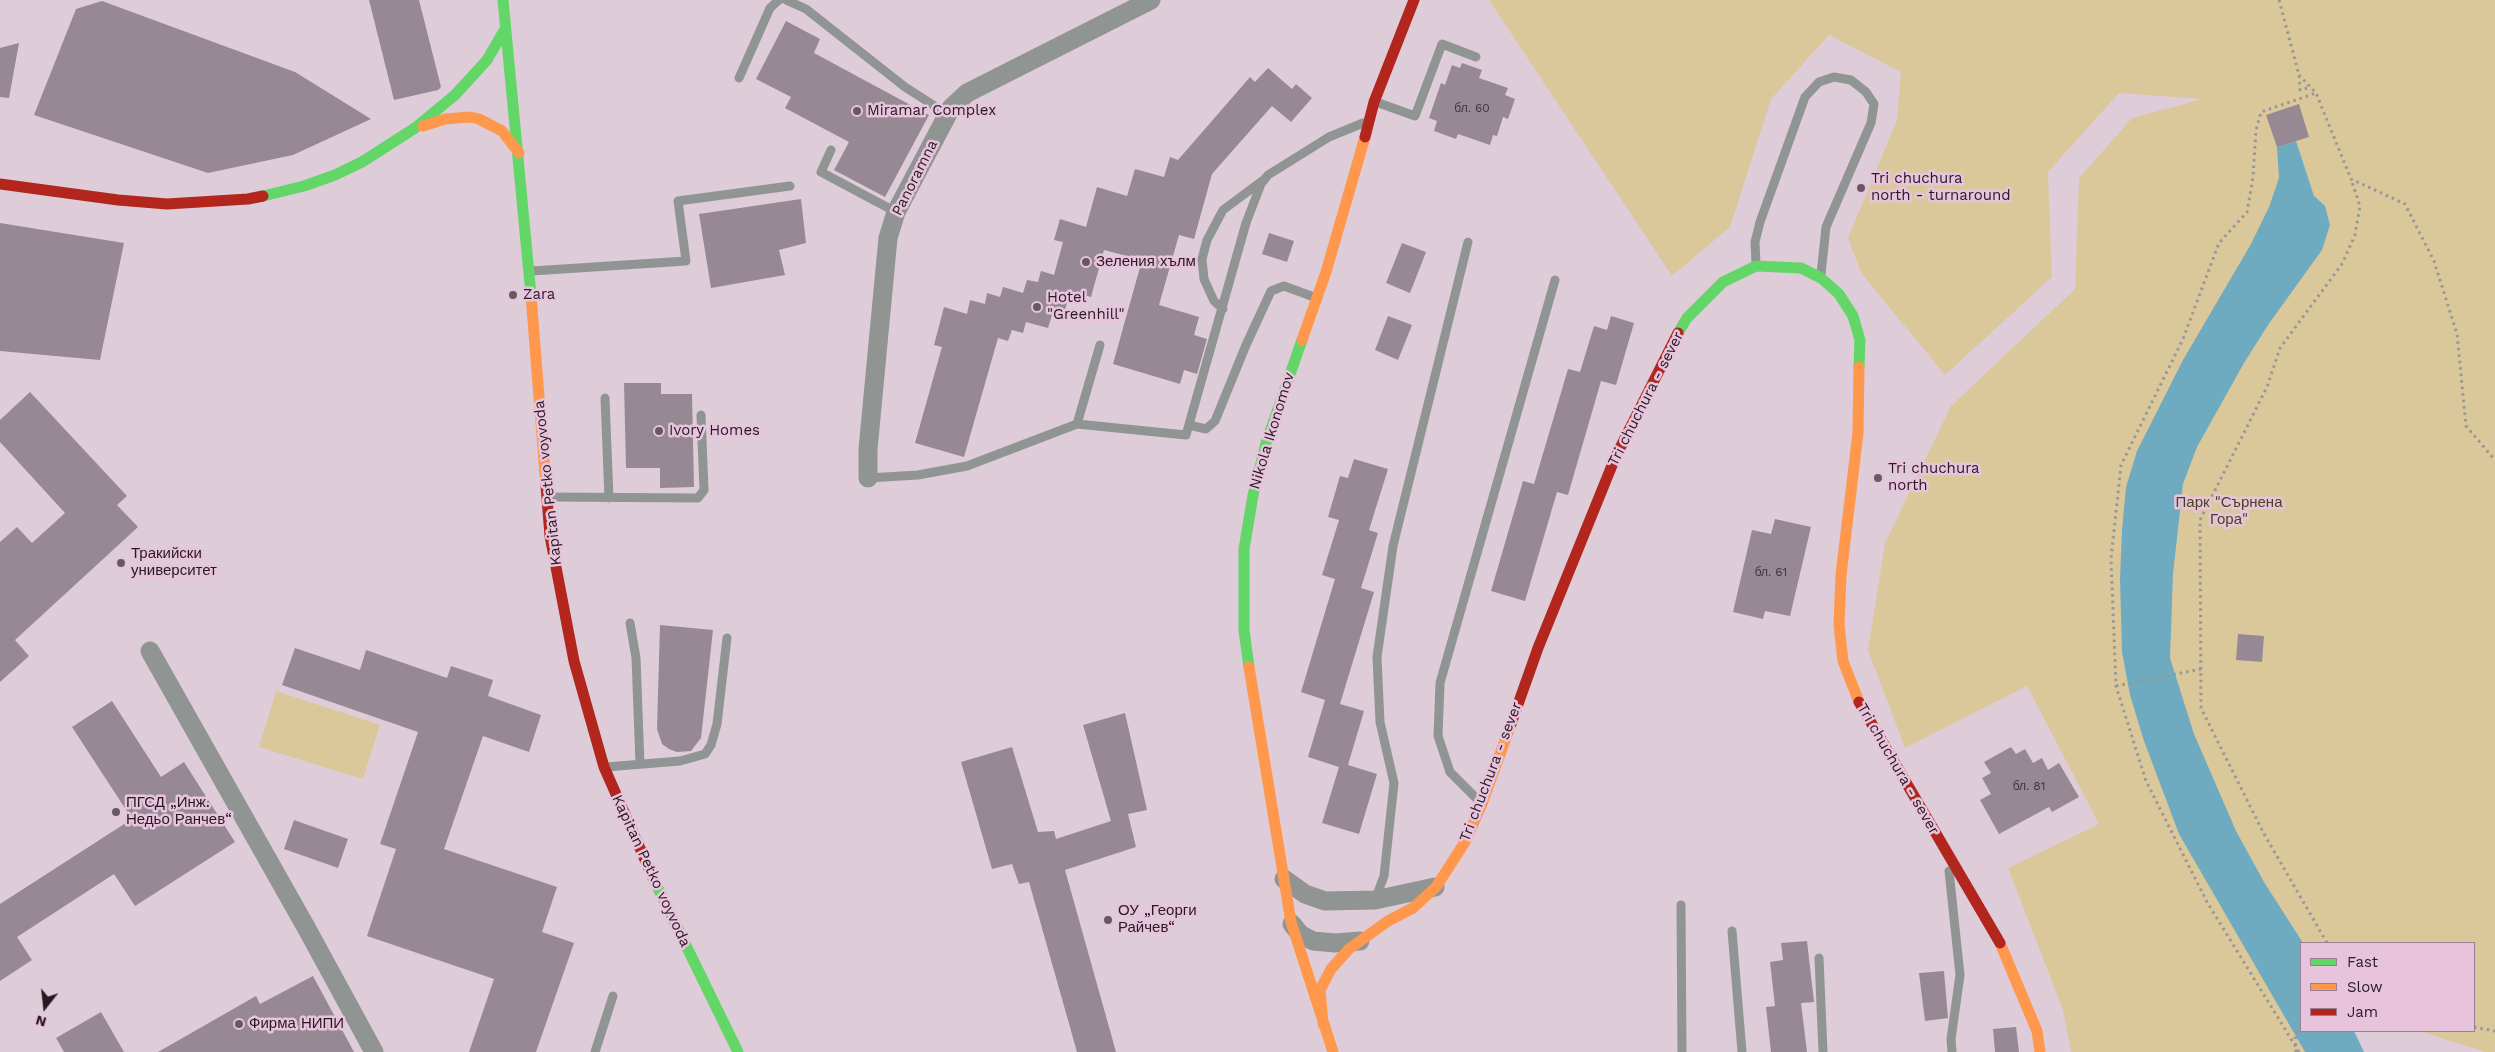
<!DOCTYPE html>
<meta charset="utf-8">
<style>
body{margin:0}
#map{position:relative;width:2495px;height:1052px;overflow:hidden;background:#dfccd9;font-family:"Work Sans",sans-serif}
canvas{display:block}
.legend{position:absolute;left:2300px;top:942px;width:175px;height:90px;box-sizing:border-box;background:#e7c4dc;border:1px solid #9a8092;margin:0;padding:6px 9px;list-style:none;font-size:15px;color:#271a23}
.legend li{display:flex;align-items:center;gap:10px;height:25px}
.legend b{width:25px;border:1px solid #9a8092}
.north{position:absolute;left:20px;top:982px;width:50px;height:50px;-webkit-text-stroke:4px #e7c4dc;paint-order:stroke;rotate:196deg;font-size:14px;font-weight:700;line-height:20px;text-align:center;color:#271a23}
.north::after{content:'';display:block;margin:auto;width:18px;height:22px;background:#271a23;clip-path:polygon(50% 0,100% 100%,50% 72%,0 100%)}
</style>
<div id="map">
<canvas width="2495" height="1052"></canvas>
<ul class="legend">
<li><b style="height:6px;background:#63d668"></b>Fast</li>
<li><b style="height:6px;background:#ff974d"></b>Slow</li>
<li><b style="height:6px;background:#b3261e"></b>Jam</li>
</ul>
<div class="north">N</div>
</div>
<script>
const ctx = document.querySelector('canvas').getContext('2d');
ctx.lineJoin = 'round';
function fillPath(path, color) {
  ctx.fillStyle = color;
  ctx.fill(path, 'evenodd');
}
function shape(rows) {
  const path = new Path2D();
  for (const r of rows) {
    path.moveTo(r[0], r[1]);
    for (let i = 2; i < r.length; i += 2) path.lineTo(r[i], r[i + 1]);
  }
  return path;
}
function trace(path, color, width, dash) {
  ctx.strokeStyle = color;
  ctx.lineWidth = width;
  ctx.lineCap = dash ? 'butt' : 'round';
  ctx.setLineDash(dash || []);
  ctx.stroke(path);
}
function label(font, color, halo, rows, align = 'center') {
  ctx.font = font + ' "Work Sans",sans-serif';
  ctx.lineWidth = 5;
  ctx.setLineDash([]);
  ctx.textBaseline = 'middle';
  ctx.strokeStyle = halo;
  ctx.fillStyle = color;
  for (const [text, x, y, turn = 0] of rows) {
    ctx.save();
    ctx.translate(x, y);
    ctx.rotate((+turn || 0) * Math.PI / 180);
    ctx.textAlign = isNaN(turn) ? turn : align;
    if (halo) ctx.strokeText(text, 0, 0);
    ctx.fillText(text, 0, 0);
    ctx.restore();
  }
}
const green = shape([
 [1489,0,2495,0,2495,1052,2485,1052,2419,1031,2474,1031,2474,943,2301,943,2301,1031,2360,1052,2071,1052,2063,1010,2008,868,2099,824,2027,686,1905,748,1868,650,1885,543,1951,406,2075,289,2079,178,2132,118,2203,99,2119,93,2048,172,2052,277,1945,375,1861,273,1848,238,1897,120,1901,72,1829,35,1771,99,1730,227,1672,276],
 [276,691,380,725,363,779,259,747]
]);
const water = shape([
 [2296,141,2314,196,2325,206,2330,225,2322,250,2268,325,2244,363,2197,447,2183,484,2173,574,2170,658,2194,734,2236,831,2264,882,2303,943,2301,943,2301,1031,2354,1031,2364,1052,2305,1052,2179,834,2144,741,2130,695,2122,652,2120,579,2122,530,2126,487,2137,451,2183,360,2251,244,2269,207,2279,178,2277,147]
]);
const building = shape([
 [369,0,419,0,441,87,438,90,394,100],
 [102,1,295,72,371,119,293,155,208,173,34,115,76,9],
 [786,21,820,39,814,53,929,115,885,197,834,170,849,142,785,108,791,97,756,79],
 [19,43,9,98,0,97,0,48],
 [1462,63,1482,70,1479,78,1508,88,1505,95,1515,99,1508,119,1503,117,1497,136,1493,135,1490,145,1458,134,1456,139,1434,131,1437,121,1429,118,1441,83,1445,85,1452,65,1460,68],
 [1268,68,1292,89,1296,84,1312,98,1291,122,1272,106,1212,174,1194,239,1179,235,1159,305,1199,317,1194,335,1207,339,1197,374,1184,370,1180,384,1113,364,1142,260,1104,250,1091,297,1070,291,1063,318,1052,315,1048,328,1026,322,1023,333,1012,330,1008,341,998,338,964,457,915,443,942,347,934,345,944,307,967,314,970,300,985,304,987,293,1000,297,1003,287,1023,293,1027,280,1038,282,1041,271,1054,275,1063,242,1054,240,1060,219,1086,227,1097,187,1127,196,1135,169,1164,177,1170,157,1178,160,1250,77,1255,82],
 [2299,104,2309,137,2277,147,2266,115],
 [801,199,806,243,779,250,785,275,711,288,699,214],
 [0,223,124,243,100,360,0,351],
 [1269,233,1294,241,1287,262,1262,254],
 [1402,243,1426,252,1410,293,1386,283],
 [1388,316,1412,325,1398,360,1375,350],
 [1611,316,1634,323,1616,385,1601,381,1568,495,1557,492,1525,601,1491,591,1523,481,1534,484,1568,369,1580,372,1594,326,1607,330],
 [624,383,661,383,661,394,692,394,694,487,660,488,660,468,626,468],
 [30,392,127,496,117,505,138,527,15,640,29,656,0,682,0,542,17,527,32,543,65,513,0,442,0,420],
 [1354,459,1388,469,1369,530,1378,533,1361,588,1374,592,1340,704,1364,711,1348,765,1377,774,1359,834,1322,823,1339,767,1308,757,1325,700,1301,692,1335,579,1322,575,1339,520,1328,517,1340,476,1348,478],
 [1775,519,1811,527,1790,616,1765,611,1763,619,1733,612,1752,530,1771,534],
 [660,625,713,630,701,738,691,751,677,752,669,749,662,744,657,729],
 [2238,634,2264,636,2262,662,2236,660],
 [295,648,360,670,366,650,447,678,451,666,493,680,488,696,541,715,529,752,483,736,444,849,557,887,542,932,574,943,536,1052,469,1052,494,979,367,936,396,849,380,844,418,732,282,685],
 [112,701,161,777,184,762,235,842,135,906,114,874,17,937,32,960,0,981,0,904,132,819,72,727],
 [1125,713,1147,810,1128,814,1136,847,1065,870,1116,1052,1077,1052,1029,882,1019,884,1012,864,992,869,961,762,1012,747,1038,832,1054,831,1056,839,1111,821,1083,725],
 [2011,747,2016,754,2025,749,2033,763,2042,758,2048,770,2059,763,2079,797,2052,812,2049,807,1999,834,1980,800,1991,794,1982,778,1991,773,1984,762],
 [294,820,348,839,338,868,284,849],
 [1807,941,1814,1002,1801,1003,1807,1052,1771,1052,1766,1007,1775,1006,1770,962,1783,960,1781,943],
 [1944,971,1948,1018,1925,1021,1919,973],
 [313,976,354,1052,158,1052,256,996,260,1004],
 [101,1012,124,1052,64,1052,56,1038],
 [2016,1027,2019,1052,1995,1052,1993,1029]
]);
const path = shape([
 [2279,0,2299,75,2300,90,2311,87],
 [2299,75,2316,93,2351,179,2405,204,2434,261,2457,334,2466,426,2495,460],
 [2116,686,2201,669],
 [2327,943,2263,832,2201,708,2200,520,2267,387,2280,348,2342,264,2355,235,2360,206,2351,179],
 [2474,1027,2495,1031],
 [2296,1052,2295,1033,2301,1029],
 [2299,1052,2207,902,2146,781,2116,686,2111,559,2121,465,2183,339,2219,243,2247,212,2253,177,2256,130,2261,112,2316,93]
]);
const lane = shape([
 [786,0,806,9,905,87,947,114],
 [739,78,770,8,779,0],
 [1376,102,1415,116,1442,44,1476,57],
 [831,150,821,172,896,212],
 [1756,264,1755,242,1760,222,1805,97,1819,82,1834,77,1851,80,1866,92,1874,104,1871,123,1826,227,1821,274],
 [532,271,686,261,678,201,790,186],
 [1223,309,1214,301,1204,279,1202,259,1207,240,1223,210,1262,181],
 [1100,345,1077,424,1186,435,1246,223,1261,184,1268,175,1329,137,1363,123],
 [605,398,609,498],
 [1189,425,1206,429,1215,421,1246,345,1271,291,1284,286,1314,297],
 [868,478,918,475,967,466,1077,424],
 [548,497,698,498,704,490,701,415],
 [630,623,636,658,640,764],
 [606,767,680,761,705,754,711,745,717,724,727,638],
 [1480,802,1450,772,1438,736,1440,683,1555,280],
 [1949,871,1960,975,1951,1039,1952,1052],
 [1375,900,1384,876,1394,783,1380,722,1377,657,1393,546,1468,242],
 [1681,905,1682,1052],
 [1732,931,1742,1052],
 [1819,958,1823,1052],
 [595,1052,613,996]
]);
const street = shape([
 [868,478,868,449,888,238,896,212,951,108,967,93,1151,0],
 [150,651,307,929,374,1052],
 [1284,879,1305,894,1325,901,1375,900,1435,887],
 [1292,924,1300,934,1313,941,1335,943,1360,941]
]);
const fast = shape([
 [503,0,531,295],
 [263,196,304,186,335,175,362,162,415,128,455,95,487,60,505,29],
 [1678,333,1687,318,1723,282,1756,266,1801,268,1821,278,1839,294,1853,316,1860,340,1859,367],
 [1249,667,1244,630,1244,549,1253,495,1266,443,1302,340],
 [654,880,738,1052]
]);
const slow = shape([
 [423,126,445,119,470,117,479,119,502,131,519,153],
 [531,295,546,486],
 [1302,340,1326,272,1365,137],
 [1249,667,1291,922,1333,1052],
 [1859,702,1843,661,1839,625,1841,575,1858,433,1859,367],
 [2000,943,2037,1031,2040,1052],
 [1323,1024,1320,990,1331,969,1349,949,1388,921,1413,908,1436,887,1465,842,1482,804,1511,724]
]);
const jam = shape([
 [1365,137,1374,102,1414,0],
 [0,184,118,200,167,204,248,199,263,196],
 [546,486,550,536,574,661,604,767,654,880],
 [1859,702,2000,943],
 [1511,724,1538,648,1615,458,1678,333]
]);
const markers = [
 [857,111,5,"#675863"],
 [1861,188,5,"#675863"],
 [1086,262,5,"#675863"],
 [513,295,5,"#675863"],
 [1037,307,5,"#675863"],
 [659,431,5,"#675863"],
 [1878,478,5,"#675863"],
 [121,563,5,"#675863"],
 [116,812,5,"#675863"],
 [1108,920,5,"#675863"],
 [239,1024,5,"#675863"]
];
const numberNames = [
 ["бл. 60",1472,108],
 ["бл. 61",1771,572],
 ["бл. 81",2029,786]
];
const poiNames = [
 ["Miramar Complex",867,111],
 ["Tri chuchura",1871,179],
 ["north - turnaround",1871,196],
 ["Зеления хълм",1096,262],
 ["Zara",523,295],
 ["Hotel",1047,298],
 ["\"Greenhill\"",1047,315],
 ["Ivory Homes",669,431],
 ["Tri chuchura",1888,469],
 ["north",1888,486],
 ["Тракийски",131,554],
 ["университет",131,571],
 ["ПГСД „Инж.",126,803],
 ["Недьо Ранчев“",126,820],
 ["ОУ „Георги",1118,911],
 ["Райчев“",1118,928],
 ["Фирма НИПИ",249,1024]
];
const streetNames = [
 ["Panoramna",915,178,-63],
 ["Tri chuchura - sever",1646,399,-63],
 ["Nikola Ikonomov",1272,431,-73],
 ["Kapitan Petko voyvoda",548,483,-96],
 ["Tri chuchura - sever",1898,769,60],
 ["Tri chuchura - sever",1491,772,-69],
 ["Kapitan Petko voyvoda",651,871,65]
];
const parkNames = [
 ["Парк \"Сърнена",2229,503],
 ["Гора\"",2229,520]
];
fillPath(green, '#dbc89a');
fillPath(water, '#6fabc0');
fillPath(building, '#978993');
trace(path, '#989698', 3, [2.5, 4]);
trace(lane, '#909593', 9);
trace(street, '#909593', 19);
trace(fast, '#63d668', 11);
trace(slow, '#ff974d', 11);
trace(jam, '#b3261e', 11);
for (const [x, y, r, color] of markers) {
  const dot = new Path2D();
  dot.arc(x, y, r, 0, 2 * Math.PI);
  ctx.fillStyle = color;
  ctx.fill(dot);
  trace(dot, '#e7c4dc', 2);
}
label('12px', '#43363f', null, numberNames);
label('15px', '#271a23', '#e7c4dc', poiNames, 'left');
label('15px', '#271a23', '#e7c4dc', streetNames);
label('15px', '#4b431b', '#e7c4dc', parkNames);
</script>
